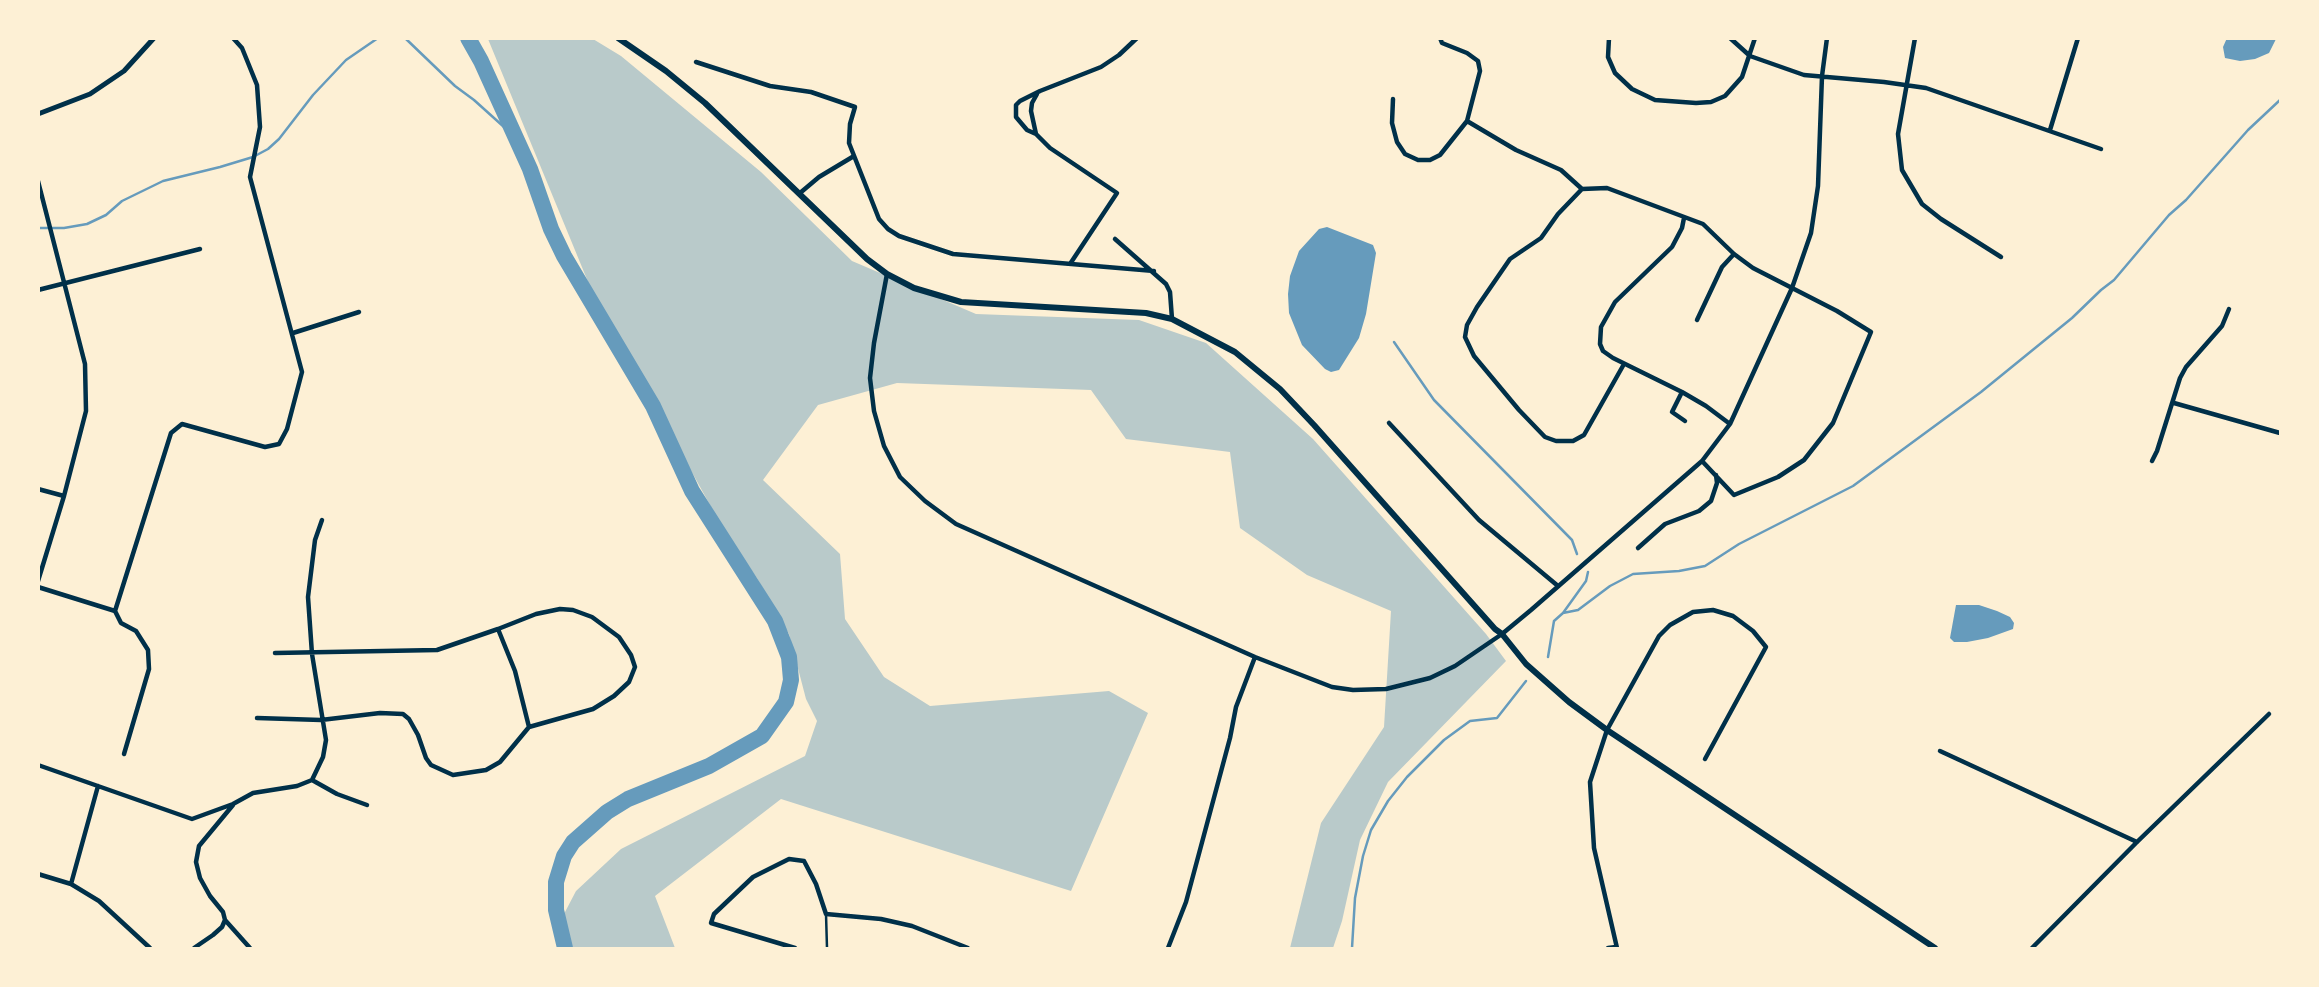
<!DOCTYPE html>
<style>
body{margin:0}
#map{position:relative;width:2319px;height:987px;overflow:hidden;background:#fdf0d5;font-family:Raleway,sans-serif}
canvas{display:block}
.frame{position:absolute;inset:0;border:40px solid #fdf0d5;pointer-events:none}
</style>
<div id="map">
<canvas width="2319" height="987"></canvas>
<div class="frame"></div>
</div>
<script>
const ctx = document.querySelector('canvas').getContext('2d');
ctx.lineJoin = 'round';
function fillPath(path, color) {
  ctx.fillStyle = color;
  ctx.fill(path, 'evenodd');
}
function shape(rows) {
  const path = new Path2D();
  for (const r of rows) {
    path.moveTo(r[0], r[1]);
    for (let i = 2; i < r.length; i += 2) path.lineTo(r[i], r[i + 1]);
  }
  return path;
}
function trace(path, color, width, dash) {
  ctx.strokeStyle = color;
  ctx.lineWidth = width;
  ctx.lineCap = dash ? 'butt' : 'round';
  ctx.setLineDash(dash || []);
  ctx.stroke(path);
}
const green = shape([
 [488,39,593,39,621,56,761,172,852,261,976,314,1139,320,1206,343,1313,439,1486,634,1506,661,1388,782,1360,840,1342,921,1333,948,1290,948,1321,823,1384,727,1391,611,1307,575,1240,528,1230,452,1126,439,1091,390,897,383,818,405,763,480,840,554,845,619,884,677,930,706,1109,691,1148,713,1071,891,781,799,655,896,675,948,571,948,568,944,564,914,576,891,621,849,805,756,817,721,806,699,789,634,757,578,726,534,591,289]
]);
const water = shape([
 [2227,38,2276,38,2276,39,2269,53,2255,59,2240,61,2225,58,2223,47],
 [1327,227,1373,245,1376,253,1366,314,1359,338,1339,370,1331,372,1325,369,1302,345,1289,313,1288,294,1290,276,1299,251,1319,229],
 [1956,605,1979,605,1997,611,2010,617,2014,623,2013,629,1988,638,1967,642,1954,642,1950,638]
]);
const stream = shape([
 [405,38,455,86,474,100,514,136],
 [38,228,64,228,87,224,106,215,122,201,163,181,220,167,253,157,268,149,279,139,313,95,346,60,378,38],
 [1394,342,1434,400,1572,540,1577,554],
 [1563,613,1578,610,1610,586,1633,574,1679,571,1705,566,1739,544,1853,486,1981,392,2072,318,2101,290,2114,280,2169,215,2186,200,2248,130,2280,100],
 [1548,657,1554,621,1563,613,1586,581,1588,572],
 [1352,948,1355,898,1363,856,1371,830,1388,801,1407,777,1444,740,1470,721,1497,718,1526,681]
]);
const river = shape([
 [468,38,481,61,530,169,551,229,564,256,653,406,692,491,775,621,789,657,791,680,786,702,762,736,709,766,628,799,607,812,573,842,564,856,556,882,556,910,565,948]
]);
const service = shape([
 [826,914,827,948]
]);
const minor = shape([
 [1609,38,1608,57,1615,73,1632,89,1655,100,1696,103,1711,102,1725,96,1742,77,1755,38],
 [1730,38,1750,56,1804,75,1884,82,1926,88,2101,149],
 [1915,38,1898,134,1902,170,1922,204,1941,219,2001,257],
 [696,62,770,86,811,92,855,107,850,124,849,143,879,219,888,229,899,236,953,254,1154,271],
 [1393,99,1392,123,1397,142,1405,154,1418,160,1430,160,1440,155,1467,121,1480,71,1478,61,1467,53,1442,43,1440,38],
 [1467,121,1516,150,1561,170,1582,189],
 [2050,130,2078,38],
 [1036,134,1031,111,1032,103,1037,94],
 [38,181,85,364,86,411,64,496,38,581],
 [800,193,819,177,854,156],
 [1684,218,1682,228,1672,247,1615,302,1601,327,1600,344,1603,351,1613,358,1682,392,1706,406,1730,424],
 [1115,239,1166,284,1170,292,1172,319],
 [1070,264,1117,193,1050,148,1036,134,1027,130,1016,117,1016,105,1020,101,1040,91,1101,67,1119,55,1137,38],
 [887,274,874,343,870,378,874,411,884,446,900,477,925,501,956,524,1255,657,1332,687,1353,690,1386,689,1430,678,1455,666,1502,634,1531,610,1702,461,1730,424,1792,288,1811,233,1818,186,1822,76,1827,38],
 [38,290,200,249],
 [1697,320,1722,267,1734,254],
 [293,333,359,312],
 [1624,364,1584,435,1573,441,1556,441,1545,437,1519,410,1474,356,1465,337,1467,325,1477,307,1510,259,1541,238,1558,214,1582,189,1607,188,1703,224,1734,254,1753,268,1837,311,1871,332,1833,423,1804,460,1778,477,1734,495,1702,461],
 [1682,392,1672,412,1685,421],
 [2174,403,2280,433],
 [1389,423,1479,520,1558,586],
 [2152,461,2157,451,2180,378,2186,367,2222,326,2229,309],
 [38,489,64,496],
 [1638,548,1665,524,1699,511,1711,501,1717,483,1716,475],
 [38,587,115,611,121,623,136,631,148,650,149,669,124,754],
 [115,611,171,433,182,424,265,447,279,444,287,429,302,372,250,177,260,127,257,85,242,48,233,38],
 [275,653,437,650,498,629,536,614,560,609,573,610,592,617,619,637,631,655,635,667,629,682,614,696,593,709,529,727],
 [257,718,321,720,380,713,403,714,409,719,418,735,426,758,431,765,453,775,486,770,500,762,529,727,515,671,498,629],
 [1940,751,2137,842],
 [38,765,192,819,233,804,253,793,297,786,312,780,323,757,326,740,312,654,308,597,315,540,322,520],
 [312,780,337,794,367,805],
 [233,805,199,846,196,862,200,878,210,896,223,912,225,920,250,948],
 [38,874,71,884,99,901,150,948],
 [71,884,98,786],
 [194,948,213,935,222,927,225,920],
 [795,948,711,923,714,914,753,877,789,859,804,861,816,884,826,914,881,919,912,926,968,948],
 [1168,948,1186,902,1230,738,1236,707,1255,657],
 [1608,948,1616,947],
 [1617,948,1594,848,1590,782,1607,730,1659,636,1670,625,1693,612,1713,610,1733,616,1753,631,1766,647,1705,759],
 [2032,948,2137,842,2269,714]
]);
const tertiary = shape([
 [38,114,90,94,124,71,154,38]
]);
const secondary = shape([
 [618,38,666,71,705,103,867,259,887,274,914,288,961,302,1146,313,1172,319,1235,352,1280,389,1314,425,1495,629,1502,634,1526,664,1569,702,1607,730,1935,948]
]);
fillPath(green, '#b9caca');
fillPath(water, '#669bbc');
trace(stream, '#669bbc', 2.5);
trace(river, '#669bbc', 16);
trace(service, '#003049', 2.5);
trace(minor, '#003049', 4.5);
trace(tertiary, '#003049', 5);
trace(secondary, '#003049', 6);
</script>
